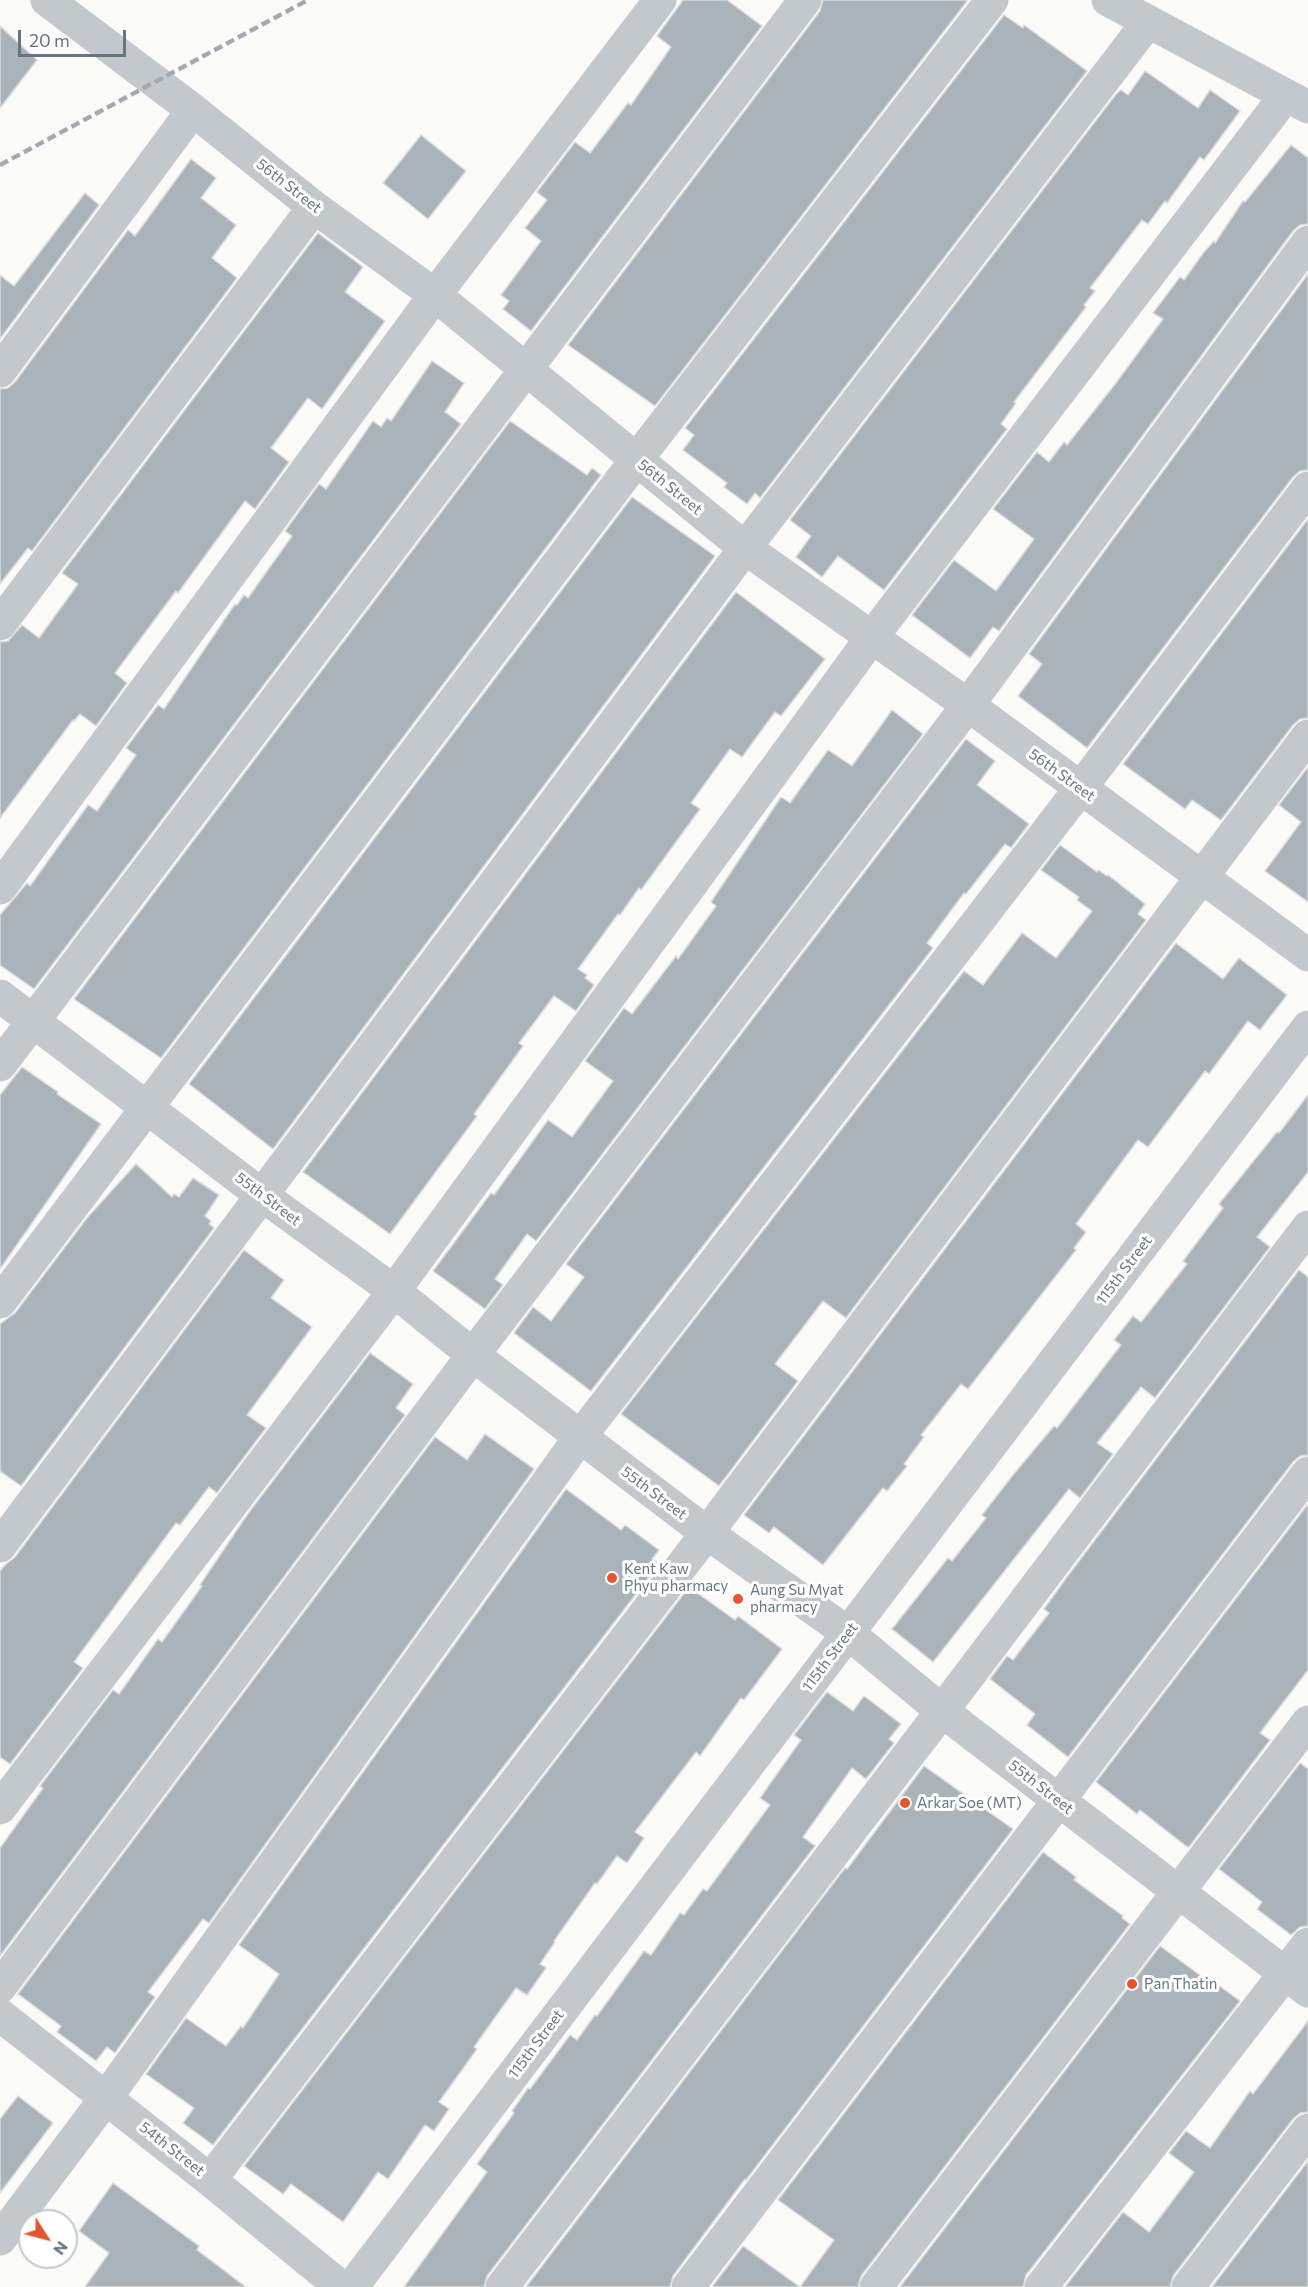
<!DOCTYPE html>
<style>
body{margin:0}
#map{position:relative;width:1308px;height:2287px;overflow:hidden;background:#fafaf8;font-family:Commissioner,sans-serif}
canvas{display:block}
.north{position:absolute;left:18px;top:2209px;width:60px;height:60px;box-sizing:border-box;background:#fff;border:2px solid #c1c8cd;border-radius:50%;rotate:126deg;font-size:16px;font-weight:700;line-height:24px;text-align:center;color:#657683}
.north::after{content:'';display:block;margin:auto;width:21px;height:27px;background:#e4572e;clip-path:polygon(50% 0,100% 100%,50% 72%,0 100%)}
.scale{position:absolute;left:18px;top:30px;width:108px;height:27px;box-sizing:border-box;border:3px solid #657683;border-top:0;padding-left:8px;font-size:18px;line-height:21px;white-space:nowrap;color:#657683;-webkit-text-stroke:4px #fff;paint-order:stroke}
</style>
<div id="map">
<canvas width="1308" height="2287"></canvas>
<div class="north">N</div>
<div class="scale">20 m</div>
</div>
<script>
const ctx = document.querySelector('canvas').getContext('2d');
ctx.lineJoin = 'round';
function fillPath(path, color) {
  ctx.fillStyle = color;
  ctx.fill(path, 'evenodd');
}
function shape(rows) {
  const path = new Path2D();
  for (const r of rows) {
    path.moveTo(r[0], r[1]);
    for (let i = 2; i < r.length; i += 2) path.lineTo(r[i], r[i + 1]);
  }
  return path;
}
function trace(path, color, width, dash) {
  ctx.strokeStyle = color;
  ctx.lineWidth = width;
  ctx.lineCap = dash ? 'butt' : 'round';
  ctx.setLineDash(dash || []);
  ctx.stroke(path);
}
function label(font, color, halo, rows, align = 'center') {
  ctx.font = font + ' Commissioner,sans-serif';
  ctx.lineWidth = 6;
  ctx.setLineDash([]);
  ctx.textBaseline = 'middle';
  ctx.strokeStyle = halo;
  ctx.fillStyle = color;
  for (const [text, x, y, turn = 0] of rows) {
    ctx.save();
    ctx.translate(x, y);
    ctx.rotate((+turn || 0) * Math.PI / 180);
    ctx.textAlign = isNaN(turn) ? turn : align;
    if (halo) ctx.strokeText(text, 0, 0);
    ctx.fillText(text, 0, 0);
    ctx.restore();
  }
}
const building = shape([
 [683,0,727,0,762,26,531,331,503,309,509,301,501,295,541,241,525,228,547,200,537,192,575,142,590,153,628,103,631,105,671,47,657,36,683,0],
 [823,0,968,0,655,406,568,345,820,11,823,0],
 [1004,15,1023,28,1024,25,1087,71,760,498,755,493,747,504,724,487,727,483,683,450,694,435,685,428,1004,15],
 [0,26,37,60,0,108,0,26],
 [1145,71,1198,108,1210,90,1240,111,1204,160,1200,157,1167,203,1165,201,1148,224,1142,220,1090,288,1095,291,1084,305,1086,307,1014,402,1016,403,1001,424,1007,429,884,590,838,556,822,577,796,557,811,536,790,520,1117,93,1121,90,1128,95,1145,71],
 [421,135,466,171,428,219,383,183,421,135],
 [1291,145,1308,158,1308,224,1300,225,1293,231,999,631,993,627,970,658,912,615,954,560,996,591,1034,539,993,509,1037,452,1049,462,1064,442,1067,445,1116,383,1163,319,1153,313,1180,277,1184,280,1204,252,1214,241,1215,243,1243,201,1245,202,1291,145],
 [191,159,216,178,201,198,236,225,212,258,237,278,32,551,28,548,0,584,0,389,8,388,15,382,128,230,135,236,191,159],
 [85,193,99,205,0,339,0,275,14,286,85,193],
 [318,233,363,267,345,292,385,321,322,409,308,398,271,448,289,462,255,509,245,501,178,593,176,591,115,673,127,683,96,726,80,714,74,721,73,720,0,818,0,642,8,641,22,625,39,638,78,584,62,573,318,233],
 [1308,274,1308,470,1300,471,1293,477,1087,748,1018,696,1042,664,1029,654,1308,274],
 [432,361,464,383,445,412,461,424,34,989,0,965,0,915,27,883,30,886,88,805,97,811,136,755,126,748,158,705,164,709,235,604,237,605,244,595,248,598,292,536,285,531,319,484,326,489,373,421,381,427,387,418,391,421,432,361],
 [510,421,587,475,592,468,601,475,161,1058,74,999,510,421],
 [632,497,715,556,273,1149,189,1084,632,497],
 [1308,519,1308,718,1300,719,1293,725,1221,820,1192,800,1185,809,1123,764,1308,519],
 [736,592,825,659,781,716,775,712,742,757,730,749,691,803,700,809,641,890,639,888,620,915,618,914,578,969,587,975,585,978,594,985,576,1011,554,996,519,1043,523,1046,474,1114,477,1116,390,1234,303,1172,736,592],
 [892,710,923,734,536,1241,527,1234,495,1279,503,1285,485,1309,433,1271,491,1193,494,1195,548,1120,572,1137,613,1081,585,1061,624,1008,632,1014,676,956,678,959,716,906,711,902,781,797,790,803,828,750,852,766,892,710],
 [966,739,995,761,977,785,1029,824,1011,848,1005,844,966,894,964,893,927,943,933,948,591,1391,514,1333,533,1307,551,1321,584,1277,566,1264,966,739],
 [1308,767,1308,902,1265,871,1301,822,1279,805,1308,767],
 [1060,845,1097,872,1098,870,1107,876,1108,875,1145,904,1138,914,1146,920,846,1318,823,1301,775,1364,798,1381,719,1486,621,1414,964,971,983,985,1022,933,1056,958,1092,911,1077,900,1079,897,1041,870,1060,845],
 [1176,943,1223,979,1239,958,1287,995,1260,1030,1248,1021,1209,1074,1205,1071,1148,1147,1138,1140,1076,1224,1086,1232,1074,1248,1076,1250,968,1389,961,1384,921,1435,924,1437,904,1464,907,1466,887,1491,883,1488,823,1565,774,1527,769,1533,744,1515,1176,943],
 [22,1067,58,1092,57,1094,101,1124,0,1269,0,1095,22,1067],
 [1308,1095,1308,1172,1257,1237,1270,1247,1155,1398,1141,1387,1097,1443,1113,1454,1080,1498,1069,1489,933,1662,892,1629,948,1558,952,1561,986,1518,982,1515,1013,1475,1054,1426,1057,1428,1121,1345,1114,1340,1133,1316,1141,1322,1187,1264,1183,1261,1223,1208,1219,1204,1277,1132,1279,1133,1308,1095],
 [136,1164,172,1197,174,1194,179,1197,193,1178,219,1195,205,1216,211,1221,209,1224,214,1228,21,1486,0,1471,0,1324,15,1313,87,1218,136,1164],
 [244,1250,284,1280,271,1298,312,1327,247,1415,266,1428,217,1493,209,1487,180,1525,176,1523,74,1662,83,1668,10,1764,0,1757,0,1571,6,1564,15,1557,244,1250],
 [1299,1270,1308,1277,1308,1455,1300,1456,1293,1462,1068,1757,1027,1725,1035,1714,990,1679,1007,1656,1013,1660,1049,1613,1044,1609,1067,1577,1299,1270],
 [370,1353,413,1384,396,1408,405,1415,0,1956,0,1848,43,1788,40,1786,113,1690,119,1694,158,1639,162,1642,202,1586,200,1585,247,1515,370,1353],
 [485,1434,534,1469,209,1923,203,1919,148,1992,155,1997,115,2053,107,2047,96,2061,57,2032,61,2026,18,1994,435,1437,467,1460,485,1434],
 [566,1489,621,1530,625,1525,659,1550,652,1559,659,1564,213,2145,183,2123,194,2108,146,2074,186,2018,226,2046,241,2026,243,2028,279,1974,239,1945,566,1489],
 [1308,1504,1308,1670,1260,1733,1270,1740,1189,1847,1186,1846,1140,1810,1137,1814,1096,1782,1308,1504],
 [689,1587,735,1620,738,1616,782,1649,744,1700,741,1698,700,1756,696,1752,635,1832,644,1838,627,1863,617,1856,597,1884,595,1883,554,1941,555,1942,540,1964,546,1968,527,1995,516,1988,474,2047,477,2049,439,2102,449,2109,434,2131,425,2125,388,2179,378,2172,343,2222,291,2184,283,2194,244,2166,689,1587],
 [827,1692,853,1711,864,1696,901,1724,889,1739,894,1743,866,1779,852,1768,803,1837,815,1846,487,2276,484,2287,404,2287,487,2172,477,2164,514,2113,512,2111,528,2088,530,2089,570,2035,577,2040,595,2015,597,2016,644,1951,651,1955,680,1913,684,1915,703,1889,707,1891,770,1805,760,1798,801,1740,794,1735,827,1692],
 [1300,1763,1308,1769,1308,1926,1300,1927,1291,1935,1257,1909,1262,1902,1219,1869,1300,1763],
 [924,1766,1013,1829,746,2180,745,2179,673,2276,670,2287,526,2287,845,1868,847,1869,924,1766],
 [1043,1852,1076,1877,1074,1880,1123,1916,1122,1918,1130,1924,861,2276,858,2287,712,2287,743,2246,800,2287,834,2240,778,2200,1043,1852],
 [1160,1946,1208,1981,1210,1979,1240,2001,1026,2275,1023,2287,900,2287,1160,1946],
 [1308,2021,1308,2112,1300,2113,1293,2119,1173,2276,1170,2287,1065,2287,1123,2212,1149,2232,1194,2172,1169,2153,1186,2131,1210,2148,1250,2091,1253,2094,1308,2021],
 [18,2096,53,2123,0,2193,0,2119,18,2096],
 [1308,2161,1308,2287,1212,2287,1308,2161],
 [113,2183,199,2246,197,2250,246,2287,85,2287,109,2253,79,2231,113,2183]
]);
const street = shape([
 [47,0,193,110,314,207,435,295,745,548,968,705,1308,955],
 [1108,0,1308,107],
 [0,371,193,110],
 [0,624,314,207],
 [0,888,435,295,660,0],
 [0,996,263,1196,394,1291,473,1355,707,1533,848,1633,942,1711,1308,1991],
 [0,1065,805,0],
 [0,1302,637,459,992,0],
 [0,1546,745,548,1148,22],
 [0,1808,394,1291,872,637,1286,95],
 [0,1987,473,1355,968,705,1308,242],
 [0,2015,210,2180,341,2287],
 [210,2180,707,1533,1308,736],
 [0,2239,106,2098,580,1437,1080,789,1308,488],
 [352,2287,1308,1027],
 [502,2287,942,1711,1308,1227],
 [688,2287,1308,1473],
 [876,2287,1308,1722],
 [1041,2287,1308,1944],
 [1188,2287,1308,2130]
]);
const rail = shape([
 [0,165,308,0]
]);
const markers = [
 [612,1578,6,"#e4572e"],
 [738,1599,6,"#e4572e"],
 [905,1803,6,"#e4572e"],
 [1132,1984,6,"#e4572e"]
];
const streetNames = [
 ["56th Street",289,186,38],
 ["56th Street",670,487,39],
 ["56th Street",1062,775,36],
 ["55th Street",268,1199,37],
 ["115th Street",1124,1270,-53],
 ["55th Street",654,1493,37],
 ["115th Street",830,1657,-53],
 ["55th Street",1041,1787,38],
 ["115th Street",536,2044,-53],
 ["54th Street",172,2149,38]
];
const poiNames = [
 ["Kent Kaw",624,1569],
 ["Phyu pharmacy",624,1586],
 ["Aung Su Myat",750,1590],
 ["pharmacy",750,1607],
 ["Arkar Soe (MT)",917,1803],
 ["Pan Thatin",1144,1984]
];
fillPath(building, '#aab3b9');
trace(building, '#dcdcda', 1.5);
trace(street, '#c3c8cc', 33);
trace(rail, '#a2aab0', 4.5, [9, 4.5]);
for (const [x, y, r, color] of markers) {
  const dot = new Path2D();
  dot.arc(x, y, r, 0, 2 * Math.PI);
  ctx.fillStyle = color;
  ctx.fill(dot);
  trace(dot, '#fff', 2);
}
label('15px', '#657683', '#fff', streetNames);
label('15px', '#657683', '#fff', poiNames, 'left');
</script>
